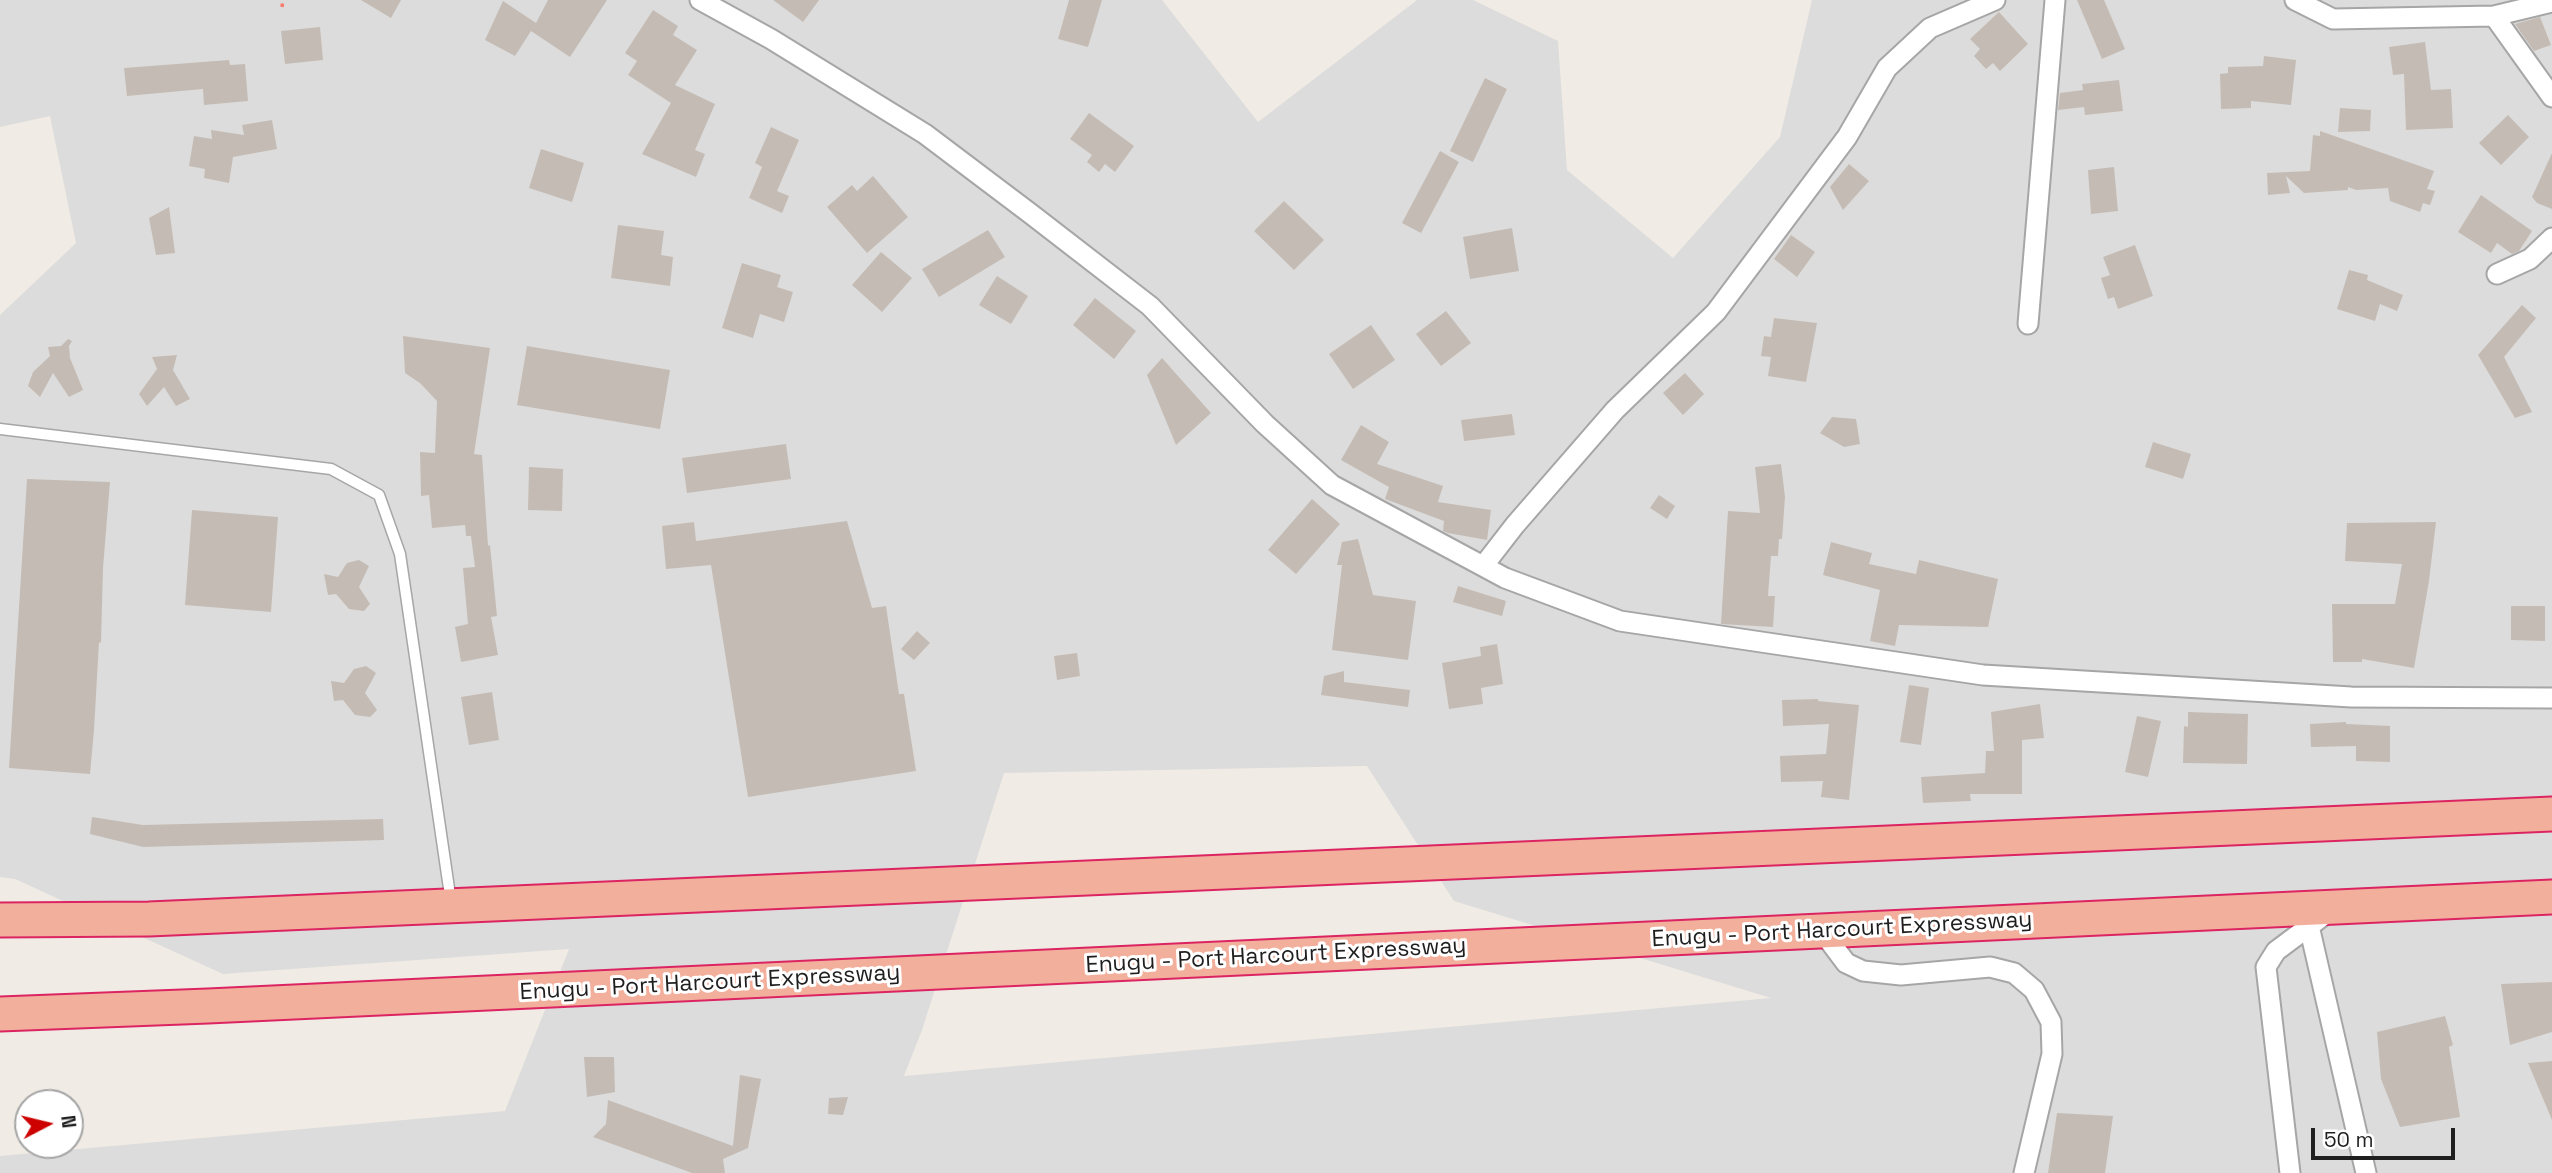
<!DOCTYPE html>
<style>
body{margin:0}
#map{position:relative;width:2552px;height:1173px;overflow:hidden;background:#f0ece5;font-family:"Space Grotesk",sans-serif}
canvas{display:block}
.north{position:absolute;left:14px;top:1089px;width:70px;height:70px;box-sizing:border-box;background:#fff;border:2px solid #a5a5a5;border-radius:50%;rotate:83deg;font-size:19px;font-weight:700;line-height:28px;text-align:center;color:#1f1f1f}
.north::after{content:'';display:block;margin:auto;width:24px;height:32px;background:#cd0200;clip-path:polygon(50% 0,100% 100%,50% 72%,0 100%)}
.scale{position:absolute;left:2311px;top:1128px;width:144px;height:32px;box-sizing:border-box;border:4px solid #1f1f1f;border-top:0;padding-left:9px;font-size:21px;line-height:24px;white-space:nowrap;color:#1f1f1f;-webkit-text-stroke:5px #fff;paint-order:stroke}
</style>
<div id="map">
<canvas width="2552" height="1173"></canvas>
<div class="north">N</div>
<div class="scale">50 m</div>
</div>
<script>
const ctx = document.querySelector('canvas').getContext('2d');
ctx.lineJoin = 'round';
function fillPath(path, color) {
  ctx.fillStyle = color;
  ctx.fill(path, 'evenodd');
}
function shape(rows) {
  const path = new Path2D();
  for (const r of rows) {
    path.moveTo(r[0], r[1]);
    for (let i = 2; i < r.length; i += 2) path.lineTo(r[i], r[i + 1]);
  }
  return path;
}
function trace(path, color, width, dash) {
  ctx.strokeStyle = color;
  ctx.lineWidth = width;
  ctx.lineCap = dash ? 'butt' : 'round';
  ctx.setLineDash(dash || []);
  ctx.stroke(path);
}
function label(font, color, halo, rows, align = 'center') {
  ctx.font = font + ' "Space Grotesk",sans-serif';
  ctx.lineWidth = 6;
  ctx.setLineDash([]);
  ctx.textBaseline = 'middle';
  ctx.strokeStyle = halo;
  ctx.fillStyle = color;
  for (const [text, x, y, turn = 0] of rows) {
    ctx.save();
    ctx.translate(x, y);
    ctx.rotate((+turn || 0) * Math.PI / 180);
    ctx.textAlign = isNaN(turn) ? turn : align;
    if (halo) ctx.strokeText(text, 0, 0);
    ctx.fillText(text, 0, 0);
    ctx.restore();
  }
}
const residential = shape([
 [0,0,1162,0,1258,122,1417,0,1473,0,1558,41,1567,170,1673,258,1780,137,1812,0,2552,0,2552,1173,0,1173,0,1156,505,1111,569,949,223,974,15,879,0,877,0,315,76,243,50,116,0,127],
 [1367,766,1454,901,1771,998,904,1076,922,1030,1004,773]
]);
const building = shape([
 [361,0,401,0,391,18],
 [548,0,607,0,570,57,531,31,515,56,485,40,503,1,536,23],
 [773,0,819,0,803,22],
 [1069,0,1102,0,1088,47,1058,39],
 [2077,0,2104,0,2125,49,2102,59],
 [653,10,678,26,673,35,697,50,675,85,715,104,695,150,705,154,696,177,642,154,671,103,628,75,637,61,625,53],
 [1999,12,2028,44,2000,71,1993,63,1986,69,1974,56,1980,49,1970,39],
 [2540,17,2551,45,2534,51,2515,24],
 [320,27,323,60,285,64,281,31],
 [2425,42,2431,90,2451,89,2453,128,2406,130,2404,74,2393,75,2389,47],
 [2264,56,2296,60,2291,105,2251,101,2251,108,2221,109,2220,74,2228,73,2228,67,2263,66],
 [229,60,230,65,245,64,248,101,204,105,203,89,127,96,124,68],
 [1485,78,1507,89,1473,162,1450,151],
 [2119,80,2123,111,2085,115,2084,107,2058,110,2060,93,2083,90,2082,84],
 [2340,108,2371,110,2370,131,2338,132],
 [1089,113,1134,146,1115,172,1105,164,1099,172,1087,162,1092,155,1070,139],
 [2508,115,2529,137,2501,165,2479,143],
 [272,120,277,149,233,157,229,183,204,178,205,169,189,166,194,136,212,139,211,130,244,135,242,125],
 [771,127,799,140,777,191,789,196,782,213,749,198,762,167,755,163],
 [2320,131,2434,171,2427,189,2435,191,2430,205,2423,203,2420,212,2390,201,2388,188,2356,190,2348,187,2348,190,2304,193,2286,176,2290,193,2268,195,2267,173,2310,171,2313,135,2320,136],
 [541,149,584,163,572,202,529,188],
 [1440,151,1459,162,1421,233,1402,223],
 [2552,153,2552,209,2537,203,2532,197],
 [1849,164,1869,181,1843,210,1830,187],
 [2114,167,2118,211,2091,214,2088,170],
 [873,176,908,217,867,253,827,207,852,185,857,191],
 [2481,195,2532,231,2519,251,2512,254,2497,243,2491,253,2458,232],
 [1284,201,1324,240,1294,270,1254,231],
 [169,207,175,253,156,255,149,218],
 [618,225,664,231,661,255,673,257,670,286,611,278],
 [1512,228,1519,271,1470,279,1463,237],
 [988,230,1005,257,939,297,922,269],
 [1791,235,1815,252,1797,277,1774,259],
 [2135,245,2153,296,2118,309,2114,297,2108,299,2101,278,2110,275,2103,257],
 [881,252,912,278,882,312,852,285],
 [742,263,781,275,777,287,793,292,784,322,760,314,753,338,722,328],
 [2349,270,2368,275,2367,280,2403,295,2397,311,2380,304,2375,321,2337,309],
 [997,276,1028,296,1011,324,979,305],
 [1095,298,1136,331,1114,359,1073,325],
 [2522,305,2536,318,2504,357,2532,412,2515,418,2478,355],
 [1446,311,1471,343,1441,366,1416,334],
 [1774,318,1817,323,1806,382,1768,376,1771,357,1761,356,1764,336,1771,337],
 [1371,325,1395,360,1353,389,1329,354],
 [403,336,490,348,474,454,482,455,488,546,490,545,497,616,491,617,498,655,461,662,455,627,468,624,463,568,475,567,471,536,466,536,465,525,432,528,429,495,421,496,420,452,435,453,437,401,420,383,405,373],
 [68,339,72,341,69,346,70,358,83,390,69,397,53,373,40,397,28,386,33,372,50,356,48,347,61,346],
 [527,346,670,370,660,429,517,405],
 [177,355,173,370,190,399,176,406,164,387,147,406,139,394,157,369,152,357],
 [1162,358,1211,413,1176,445,1147,375],
 [1685,373,1704,394,1683,415,1663,393],
 [1512,414,1515,435,1464,441,1461,420],
 [1832,417,1856,419,1860,444,1844,447,1820,433],
 [1361,425,1389,442,1377,464,1443,486,1438,502,1491,510,1487,540,1448,533,1443,531,1444,521,1385,499,1389,487,1341,460],
 [2153,442,2191,454,2183,479,2145,467],
 [786,444,791,479,687,493,682,458],
 [1781,464,1785,497,1782,539,1779,539,1778,556,1771,556,1768,596,1775,596,1773,627,1721,624,1728,511,1760,513,1755,467],
 [529,467,563,469,562,511,528,510],
 [27,479,110,482,103,568,101,643,99,642,94,730,90,774,9,768],
 [1659,495,1675,506,1667,519,1650,508],
 [1312,499,1340,524,1296,574,1268,550],
 [192,510,278,517,271,612,185,605],
 [847,521,872,608,886,606,899,694,904,694,916,771,748,797,711,565,666,569,662,526,694,522,696,541],
 [2436,522,2429,581,2414,668,2362,659,2362,662,2333,662,2332,604,2395,604,2402,564,2345,561,2347,523],
 [1358,539,1373,595,1416,601,1408,660,1332,650,1342,565,1337,565,1342,542],
 [1831,542,1872,553,1869,564,1916,574,1919,560,1998,579,1988,627,1899,625,1895,646,1870,641,1880,590,1823,575],
 [359,560,369,566,359,587,370,604,364,611,349,609,336,594,328,595,324,574,338,577,347,563],
 [1458,586,1506,601,1502,616,1453,602],
 [2511,606,2545,606,2545,641,2511,640],
 [917,631,930,643,914,660,901,649],
 [1497,644,1503,684,1481,688,1483,704,1449,709,1442,663,1481,656,1480,647],
 [1077,653,1080,676,1057,680,1054,656],
 [366,666,376,673,365,693,377,710,370,717,355,715,343,700,334,701,331,681,344,683,354,669],
 [1344,671,1344,682,1410,690,1408,707,1321,695,1324,676],
 [1909,685,1929,688,1921,745,1900,742],
 [492,692,499,740,469,745,461,697],
 [1818,699,1818,701,1859,705,1849,800,1821,797,1823,781,1781,782,1780,756,1826,754,1829,724,1783,726,1782,700],
 [2040,704,2044,738,2022,740,2022,794,1970,794,1971,801,1923,803,1921,777,1985,773,1986,751,1994,751,1991,712],
 [2188,712,2248,714,2247,764,2183,763,2184,726,2188,727],
 [2137,716,2161,721,2148,777,2125,772],
 [2346,722,2346,724,2390,726,2390,762,2356,761,2356,746,2311,747,2310,724],
 [92,817,143,825,383,819,384,840,143,847,90,834],
 [2552,982,2552,1032,2510,1045,2501,984],
 [2445,1016,2453,1045,2449,1047,2460,1117,2400,1127,2381,1079,2377,1032],
 [584,1057,614,1057,615,1092,587,1097],
 [2552,1061,2552,1120,2528,1063],
 [740,1075,761,1079,748,1148,723,1159,725,1173,692,1173,593,1137,606,1124,608,1100,733,1146],
 [848,1097,843,1115,828,1114,829,1098],
 [2057,1113,2113,1116,2105,1173,2048,1173]
]);
const path = shape([
 [282,7,283,0]
]);
const service = shape([
 [0,429,331,469,379,495,400,554,451,902]
]);
const minor = shape([
 [700,0,771,39,925,134,1031,214,1150,306,1265,424,1332,485,1505,578,1620,621,1983,675,2351,697,2552,698],
 [2295,0,2333,19,2494,16,2552,2],
 [2494,16,2552,97],
 [2497,274,2530,259,2552,238],
 [2028,324,2055,0],
 [1484,565,1515,525,1615,410,1716,312,1847,137,1887,68,1930,28,1995,0],
 [2309,926,2366,1173],
 [1822,931,1846,963,1863,971,1901,975,1990,967,2014,973,2034,990,2051,1022,2052,1054,2024,1173],
 [2290,1173,2266,967,2276,951,2331,910]
]);
const trunk = shape([
 [0,920,149,919,2552,814],
 [0,1014,208,1006,2552,897]
]);
const streetNames = [
 ["Enugu - Port Harcourt Expressway",1842,930,-3],
 ["Enugu - Port Harcourt Expressway",1276,956,-3],
 ["Enugu - Port Harcourt Expressway",710,983,-3]
];
fillPath(residential, '#dddcdc');
fillPath(building, '#c4bcb4');
trace(service, '#a6a6a6', 13);
trace(minor, '#a6a6a6', 23);
trace(trunk, '#db2461', 37);
trace(path, '#fa7b6b', 3.5, [3.5, 3.5]);
trace(service, '#fff', 10);
trace(minor, '#fff', 19);
trace(trunk, '#f2b09c', 33);
label('23px', '#1f1f1f', '#fff', streetNames);
</script>
